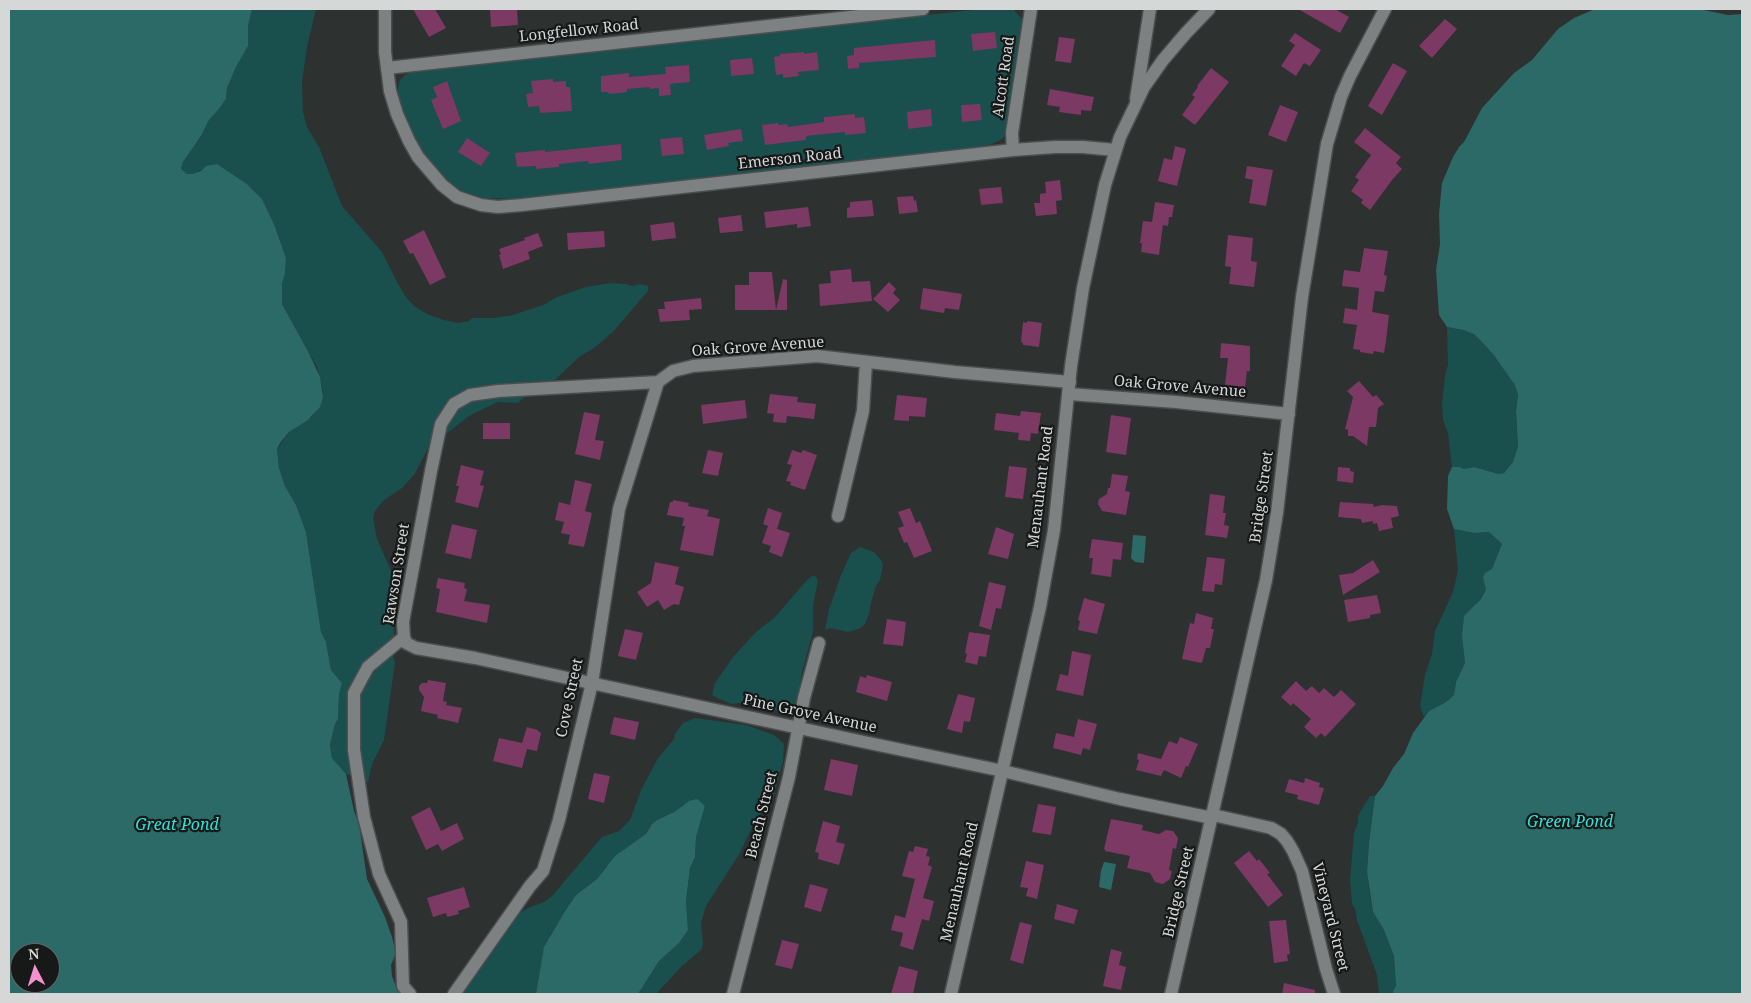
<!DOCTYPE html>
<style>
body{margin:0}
#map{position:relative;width:1751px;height:1003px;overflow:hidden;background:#2d3130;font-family:"Noto Serif",serif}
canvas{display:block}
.frame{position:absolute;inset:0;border:10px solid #d6d8d8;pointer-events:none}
.north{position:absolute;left:10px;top:943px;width:50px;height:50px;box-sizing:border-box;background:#171818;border:1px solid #636565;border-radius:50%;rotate:355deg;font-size:14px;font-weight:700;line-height:20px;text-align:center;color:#d6d8d8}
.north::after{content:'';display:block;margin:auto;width:18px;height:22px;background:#f790ce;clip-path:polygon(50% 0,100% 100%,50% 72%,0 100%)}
</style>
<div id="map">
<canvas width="1751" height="1003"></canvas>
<div class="frame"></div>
<div class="north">N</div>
</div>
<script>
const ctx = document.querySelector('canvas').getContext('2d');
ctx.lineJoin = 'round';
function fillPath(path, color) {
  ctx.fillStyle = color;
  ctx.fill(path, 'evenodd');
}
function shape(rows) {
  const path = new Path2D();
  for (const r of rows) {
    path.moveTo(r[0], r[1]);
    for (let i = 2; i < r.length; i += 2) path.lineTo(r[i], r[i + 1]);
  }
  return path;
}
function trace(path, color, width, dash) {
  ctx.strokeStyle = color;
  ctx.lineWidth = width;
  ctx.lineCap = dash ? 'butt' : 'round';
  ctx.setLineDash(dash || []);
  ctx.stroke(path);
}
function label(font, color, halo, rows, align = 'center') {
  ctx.font = font + ' "Noto Serif",serif';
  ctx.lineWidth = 4.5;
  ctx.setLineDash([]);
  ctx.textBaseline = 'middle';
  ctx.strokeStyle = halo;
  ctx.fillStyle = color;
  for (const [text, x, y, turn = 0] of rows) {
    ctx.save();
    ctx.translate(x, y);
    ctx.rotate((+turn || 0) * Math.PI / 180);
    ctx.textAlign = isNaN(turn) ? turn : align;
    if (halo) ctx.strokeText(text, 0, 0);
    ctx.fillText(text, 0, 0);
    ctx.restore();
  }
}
const green = shape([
 [252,9,316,9,307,47,302,82,303,112,307,127,319,147,342,206,382,252,397,282,406,297,414,306,427,314,444,320,459,323,469,321,472,318,494,318,513,315,543,305,557,297,586,287,611,283,626,284,632,286,641,284,648,286,648,291,613,332,594,348,579,357,556,379,527,395,518,403,498,402,483,409,469,416,450,431,431,443,414,475,402,488,383,501,375,511,373,518,377,539,393,575,391,580,391,596,395,646,393,656,395,663,384,740,372,764,368,782,358,777,346,774,332,758,330,745,335,724,338,719,339,694,342,683,331,670,326,642,321,632,306,532,296,505,285,486,279,468,277,449,289,432,313,416,323,392,317,367,282,304,282,284,285,274,286,258,274,224,262,199,247,184,217,164,192,174,187,174,181,169,183,162,201,136,209,120,219,109,226,99,227,88,236,67,248,46,248,26],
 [982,9,1013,9,1022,19,1005,135,1002,139,990,145,918,156,520,199,484,198,465,193,453,187,439,177,428,162,414,141,403,115,397,92,400,80,405,75,412,72,425,69],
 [1447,327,1463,330,1474,334,1493,354,1516,385,1518,395,1516,411,1518,446,1513,462,1504,473,1499,474,1474,467,1464,469,1460,467,1452,467,1448,433,1443,420,1442,405,1445,375,1448,365],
 [1454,529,1474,533,1489,532,1502,544,1492,570,1486,573,1486,590,1463,624,1465,663,1456,682,1454,695,1446,702,1429,711,1424,717,1420,706,1425,675,1432,654,1435,631,1453,592,1458,570],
 [860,547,874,552,881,560,883,565,880,580,876,586,870,606,870,611,865,624,861,628,852,631,847,632,831,628,825,630,829,609,841,575,851,553],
 [814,575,818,580,813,605,813,632,802,672,796,710,792,713,757,708,740,703,732,704,719,699,712,695,715,683,733,657,756,632,775,617,808,579],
 [695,718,746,725,774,735,784,744,783,762,773,798,768,806,756,818,740,853,706,906,701,923,703,944,701,950,682,966,656,994,638,994,659,961,679,943,688,930,686,901,690,868,695,857,696,837,705,806,684,804,674,812,657,820,652,824,646,834,606,867,597,879,576,895,567,908,541,970,536,994,448,994,453,983,465,966,513,917,528,908,544,902,552,896,602,837,619,831,630,820,641,790,658,758,674,739,675,734,683,723],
 [1370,796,1375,796,1369,842,1367,872,1371,902,1373,912,1384,930,1394,956,1396,986,1393,991,1394,994,1379,994,1377,975,1357,920,1355,908,1352,904,1350,880,1354,833,1358,822,1358,817,1360,812]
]);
const water = shape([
 [9,9,252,9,248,26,248,46,236,67,227,88,226,99,219,109,209,120,201,136,183,162,181,169,187,174,192,174,201,171,206,166,217,164,247,184,262,199,274,224,286,258,285,274,282,284,282,304,309,353,320,377,323,397,320,407,308,420,289,432,280,443,277,449,279,468,285,486,296,505,306,532,321,632,326,642,331,670,342,683,339,694,338,719,335,724,330,745,332,758,346,774,354,811,359,824,367,879,385,917,392,937,396,953,391,965,392,976,395,984,405,994,9,994],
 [20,953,50,953,50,983,20,983],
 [1595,9,1699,9,1728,15,1742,14,1742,994,1394,994,1393,991,1396,986,1394,956,1384,930,1373,912,1367,872,1369,842,1375,796,1383,786,1393,768,1404,754,1413,733,1429,711,1446,702,1454,695,1456,682,1465,663,1462,635,1464,616,1480,600,1486,590,1483,577,1485,573,1492,569,1502,544,1489,532,1474,533,1454,529,1447,509,1448,476,1452,467,1460,467,1464,469,1474,467,1499,474,1504,473,1513,462,1518,446,1516,411,1518,395,1515,385,1493,354,1479,339,1474,334,1463,330,1447,327,1439,315,1436,270,1440,244,1439,214,1442,183,1453,157,1459,147,1464,142,1482,108,1514,73,1532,60,1558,29,1574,18],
 [1133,535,1146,536,1144,563,1135,562,1131,558],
 [697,799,705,806,696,837,695,857,690,868,686,901,688,930,679,943,659,961,638,994,536,994,544,947,567,908,576,895,597,879,615,856,646,834,652,824,657,820,674,812,689,801],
 [1104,862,1116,864,1111,890,1099,887,1101,871]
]);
const building = shape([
 [413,9,435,9,446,28,429,37],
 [490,9,517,9,518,25,491,27],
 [1298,9,1335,9,1349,17,1340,33],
 [1445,19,1457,29,1432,58,1419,46],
 [995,32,997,48,973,51,971,34],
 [1295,33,1321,50,1310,66,1304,63,1296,76,1281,66,1295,45,1289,41],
 [1059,37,1075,39,1071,63,1055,61],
 [935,40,936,57,859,63,859,68,848,69,847,56,854,55,854,48],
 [804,52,804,54,817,52,819,70,798,72,799,76,783,78,783,74,776,75,774,57,780,56,780,54],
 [752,58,754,74,731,76,730,60],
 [1393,63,1407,71,1382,115,1368,106],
 [689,65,690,82,670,84,671,95,659,96,659,88,650,89,650,87,627,89,627,92,609,94,608,92,601,92,601,76,629,73,629,77,666,74,665,67],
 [1211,68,1229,82,1195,125,1182,115,1195,97,1192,95,1198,87,1197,86],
 [553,79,553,82,566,81,566,87,570,87,572,111,540,113,539,106,528,107,526,94,533,93,531,81],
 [447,81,461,121,443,129,431,100,437,97,433,87],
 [1050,89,1094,97,1091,111,1081,110,1081,115,1059,112,1060,107,1047,105],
 [980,104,982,120,962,122,961,105],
 [1280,105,1298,112,1286,142,1268,135],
 [931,109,932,126,908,129,907,112],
 [855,114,855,118,864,117,866,133,845,135,845,132,806,136,806,140,765,145,762,125,778,123,778,125,787,124,788,127,824,122,824,117],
 [1365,128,1401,157,1396,163,1402,169,1392,180,1370,210,1361,203,1363,200,1351,191,1359,180,1355,177,1371,155,1354,142],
 [741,129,743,141,728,143,729,146,707,150,704,135],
 [682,137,684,154,662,156,660,139],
 [467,138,490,153,481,166,458,152],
 [621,144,622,160,589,164,588,161,559,164,559,167,536,169,536,166,517,167,515,153,545,150,545,152],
 [1175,146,1186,149,1177,186,1158,181,1164,158,1172,160],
 [1247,166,1273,170,1266,206,1249,203,1253,180,1245,178],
 [1060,180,1062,200,1056,201,1057,214,1036,216,1034,203,1040,203,1040,194,1046,193,1045,182],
 [1001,187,1003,203,981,205,979,189],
 [913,196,914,201,916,200,918,212,899,214,897,197],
 [872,200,874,216,847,218,847,208,850,207,850,202],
 [1155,202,1174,205,1172,217,1169,217,1168,226,1163,225,1159,255,1141,252,1142,243,1140,243,1143,221,1152,222],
 [808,207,811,226,797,228,797,224,766,228,764,212],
 [741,215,743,231,720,233,718,218],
 [674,222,676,238,652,241,650,225],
 [424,230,446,277,430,285,413,253,410,254,403,241],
 [604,231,605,247,568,250,567,233],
 [538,233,543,246,528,252,530,259,503,269,499,255,501,254,499,249,525,240,524,238],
 [1228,235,1253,238,1251,261,1257,262,1254,287,1229,284,1231,267,1225,266],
 [1364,248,1388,251,1384,275,1387,276,1384,292,1375,291,1372,312,1389,315,1386,341,1384,353,1374,351,1373,354,1360,352,1360,350,1353,349,1357,325,1343,323,1345,308,1357,310,1359,288,1342,286,1344,270,1360,272],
 [851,269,852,282,870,281,872,301,820,306,819,284,831,283,830,271],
 [749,272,772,272,776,310,783,279,787,280,787,310,735,310,735,285,749,285],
 [889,282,896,289,893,293,900,300,888,312,873,299],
 [923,288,962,294,959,310,945,308,944,313,920,309],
 [701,298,702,309,689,310,690,320,660,322,658,309,665,309,664,302],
 [1027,321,1042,323,1039,347,1023,345,1023,343,1021,342,1023,322,1027,323],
 [1221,343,1250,346,1250,371,1247,371,1245,387,1225,385,1228,358,1220,358],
 [1359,381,1373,397,1376,395,1384,404,1378,408,1376,427,1369,427,1367,446,1353,436,1348,436,1348,430,1345,429,1353,397,1347,391],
 [770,394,798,397,797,402,816,404,814,419,787,416,786,423,773,422,774,414,767,413],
 [897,395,927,398,925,417,909,416,909,421,894,420],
 [745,400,747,418,703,424,701,405],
 [1021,411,1041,413,1038,434,1031,433,1030,441,1018,440,1019,433,994,430,996,413,1020,416],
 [584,412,600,415,595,440,604,441,600,460,575,454],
 [1111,415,1131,418,1126,455,1106,452],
 [483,423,510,423,510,439,483,439],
 [708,450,723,453,718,476,702,473],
 [792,450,801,453,803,450,817,455,805,490,790,485,791,482,786,481,792,465,787,464],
 [461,465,484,471,480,485,484,486,478,508,455,502,459,486,456,486],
 [1009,466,1027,468,1023,499,1005,497],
 [1338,467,1350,468,1350,471,1354,472,1353,483,1337,481],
 [1112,474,1128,476,1125,491,1130,492,1126,515,1102,511,1098,504,1099,499,1107,494,1108,488,1110,488],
 [575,480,592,484,585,511,592,513,584,547,568,544,570,535,561,533,564,522,555,520,559,502,570,505],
 [1210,494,1225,496,1223,513,1226,513,1224,525,1229,526,1227,538,1205,535],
 [673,500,689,503,688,506,709,510,707,516,720,519,713,556,680,550,685,526,682,526,684,518,667,515,670,502,673,502],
 [1340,502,1373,504,1374,507,1382,505,1397,506,1399,516,1391,518,1393,528,1379,531,1377,523,1373,524,1373,521,1362,523,1361,519,1338,517],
 [768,508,782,513,777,529,790,533,782,557,769,552,771,546,762,543,768,526,763,524],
 [910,508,916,523,920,521,932,551,914,558,907,542,904,543,898,528,904,526,898,512],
 [452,524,477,530,471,559,445,553],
 [996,527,1014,534,1008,559,988,554],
 [1092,539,1123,543,1121,560,1113,559,1111,577,1091,574,1093,558,1089,558],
 [1207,557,1225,559,1222,585,1215,584,1214,592,1202,591],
 [1373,560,1380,572,1343,595,1339,575,1353,573],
 [655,562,679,567,675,584,684,587,679,605,674,604,664,610,658,600,647,607,637,592,651,583],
 [438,578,465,583,464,588,467,589,464,601,490,605,487,623,436,612,440,589,436,588],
 [989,582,1006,586,1001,609,996,608,991,630,979,626],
 [1377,595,1381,613,1370,615,1370,618,1348,622,1344,600],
 [1084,598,1105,604,1097,634,1078,630,1080,621,1078,620],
 [1196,613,1213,618,1211,629,1214,629,1210,648,1206,648,1202,663,1182,659,1190,623,1194,624],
 [887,619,906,622,903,646,883,644],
 [625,629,643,633,636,660,618,656],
 [969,632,990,635,986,657,979,656,977,665,965,662,967,654,965,653],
 [1072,651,1091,655,1083,696,1056,690,1060,674,1068,676],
 [867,675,892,682,887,701,856,692,860,676,866,678],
 [428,680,446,683,443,701,447,702,446,705,462,708,458,723,437,718,438,715,421,711,424,697,419,690,419,686,422,683,427,683],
 [1296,681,1306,691,1312,686,1319,693,1324,688,1334,697,1341,690,1356,704,1325,737,1321,733,1316,738,1304,727,1311,719,1293,703,1291,706,1281,697],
 [958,694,975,698,970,722,964,721,962,733,947,729],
 [614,717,639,722,635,740,610,734],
 [1078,719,1097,724,1090,750,1083,748,1081,755,1053,748,1056,733,1074,737],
 [527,727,538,730,538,731,541,733,537,751,527,749,522,768,493,761,499,738,522,743],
 [1180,737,1198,744,1188,767,1186,766,1181,778,1164,770,1161,776,1136,770,1139,760,1137,759,1138,753,1161,759,1169,741,1177,744],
 [831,759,858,765,852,796,824,790],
 [594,773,610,776,604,803,588,799],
 [1305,778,1320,783,1319,787,1324,788,1319,805,1297,799,1298,795,1285,792,1289,779,1304,783],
 [1038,804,1056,807,1051,835,1032,832],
 [430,807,441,831,457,823,464,839,442,851,438,844,426,850,411,817],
 [1111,819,1143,825,1142,830,1159,834,1166,830,1173,831,1178,838,1176,849,1173,848,1169,870,1172,871,1170,879,1163,884,1155,882,1150,873,1127,868,1130,856,1105,851,1105,849,1104,849],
 [823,821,840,826,836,842,845,844,839,865,818,859,819,853,815,852],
 [915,846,928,849,926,856,930,857,928,865,932,867,923,898,934,901,929,921,922,919,913,950,900,946,903,933,891,930,895,915,905,918,915,879,902,876,909,851,913,852],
 [1249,851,1257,861,1259,859,1270,873,1267,874,1283,895,1268,907,1234,863],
 [1026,861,1044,865,1037,899,1026,896,1028,888,1020,887],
 [810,884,828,889,821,912,804,907],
 [464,887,470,907,458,911,459,914,447,917,446,913,433,917,427,898],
 [1057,904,1078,910,1074,924,1054,919],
 [1286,920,1290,954,1287,955,1288,961,1274,963,1269,921],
 [1020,922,1032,925,1023,964,1010,960],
 [782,940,799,944,792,969,775,965],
 [1111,949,1122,952,1119,965,1126,967,1121,990,1103,986],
 [899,966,918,971,913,994,891,994],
 [1284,983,1315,990,1315,994,1282,994]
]);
const minor = shape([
 [387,68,923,9],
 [1136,99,1150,9],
 [1013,150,1012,133,1031,9],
 [1069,394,1176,402,1289,414],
 [838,516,863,411,866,362],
 [404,637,406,643,416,648,475,658,864,742,1003,771,1120,799,1212,818],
 [1213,815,1271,828,1281,834,1287,841,1293,851,1302,871,1326,969,1334,994],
 [410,994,403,986,401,922,379,874,364,817,354,750,354,693,368,667,404,637,403,622,431,471,441,424,454,404,470,395,498,391,658,382,673,371,693,366,817,356,955,372,1070,382],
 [454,994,530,886,543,871,559,820,592,683,619,509,658,382],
 [733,994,789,777,804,698,819,643],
 [1171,994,1266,580,1277,513,1302,297,1327,144,1341,97,1350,76,1385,9]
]);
const tertiary = shape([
 [385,9,385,52,390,91,397,114,409,141,418,157,442,185,457,197,481,205,498,207,522,205,1013,150,1055,147,1083,147,1115,150]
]);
const secondary = shape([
 [951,994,1040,607,1054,530,1071,366,1083,288,1105,185,1120,137,1144,87,1163,60,1186,33,1209,9]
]);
const streetNames = [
 ["Longfellow Road",579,31,-6],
 ["Alcott Road",1004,77,-82],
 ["Emerson Road",790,159,-6],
 ["Oak Grove Avenue",758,347,-4],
 ["Oak Grove Avenue",1180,387,5],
 ["Menauhant Road",1041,487,-83],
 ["Bridge Street",1262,497,-82],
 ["Rawson Street",397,574,-81],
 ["Cove Street",570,698,-78],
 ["Pine Grove Avenue",810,714,12],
 ["Beach Street",762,815,-76],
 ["Menauhant Road",960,882,-77],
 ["Bridge Street",1179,892,-77],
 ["Vineyard Street",1330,917,76]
];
const waterNames = [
 ["Green Pond",1570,822],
 ["Great Pond",177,825]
];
fillPath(green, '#194f4c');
fillPath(water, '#2b6a66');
fillPath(building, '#7c3963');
trace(minor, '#4c4e4e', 15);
trace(tertiary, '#4c4e4e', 15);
trace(secondary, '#4c4e4e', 15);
trace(minor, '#7d8181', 12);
trace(tertiary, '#7d8181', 12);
trace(secondary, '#7d8181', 12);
label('15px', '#d6d8d8', '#171818', streetNames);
label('italic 16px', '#2ae4dc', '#171818', waterNames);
</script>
